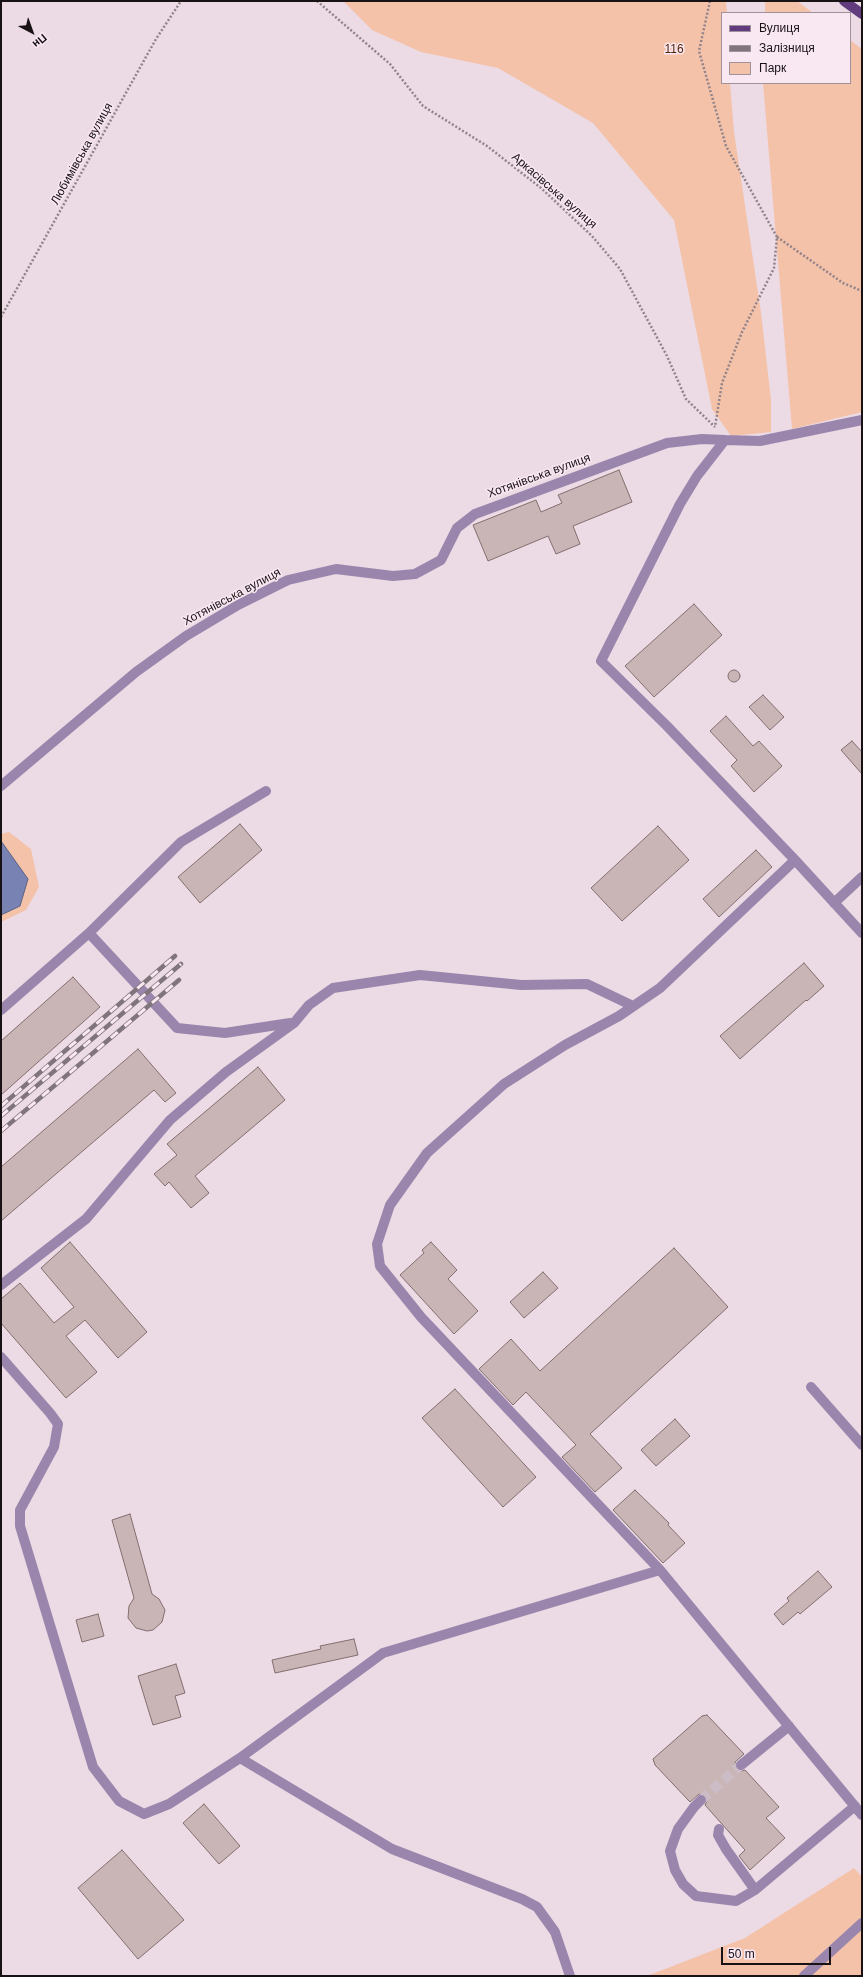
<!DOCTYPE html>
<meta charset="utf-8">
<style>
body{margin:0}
#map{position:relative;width:863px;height:1977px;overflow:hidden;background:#ecdae4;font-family:Arial,sans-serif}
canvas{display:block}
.frame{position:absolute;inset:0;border:2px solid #181215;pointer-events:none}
.legend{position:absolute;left:721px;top:12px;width:130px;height:72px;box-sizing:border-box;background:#f9e7f2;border:1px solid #9f929a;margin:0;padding:5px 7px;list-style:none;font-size:12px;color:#181215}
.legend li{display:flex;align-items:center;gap:8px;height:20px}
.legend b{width:20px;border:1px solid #9f929a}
.north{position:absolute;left:12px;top:12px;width:40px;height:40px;-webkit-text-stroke:3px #f9e7f2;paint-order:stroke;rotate:139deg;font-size:11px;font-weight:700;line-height:16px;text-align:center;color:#181215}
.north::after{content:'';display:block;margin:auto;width:14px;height:18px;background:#181215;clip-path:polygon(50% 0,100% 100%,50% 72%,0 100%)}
.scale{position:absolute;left:721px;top:1947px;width:110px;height:18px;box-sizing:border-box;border:2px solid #181215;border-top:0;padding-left:5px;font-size:12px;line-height:14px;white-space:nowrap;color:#181215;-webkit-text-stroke:3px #f9e7f2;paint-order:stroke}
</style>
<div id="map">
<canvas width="863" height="1977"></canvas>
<div class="frame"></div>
<ul class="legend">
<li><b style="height:5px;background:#613b7e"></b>Вулиця</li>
<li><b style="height:5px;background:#81757c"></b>Залізниця</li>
<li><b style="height:11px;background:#f4c2a9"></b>Парк</li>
</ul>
<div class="north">Пн</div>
<div class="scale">50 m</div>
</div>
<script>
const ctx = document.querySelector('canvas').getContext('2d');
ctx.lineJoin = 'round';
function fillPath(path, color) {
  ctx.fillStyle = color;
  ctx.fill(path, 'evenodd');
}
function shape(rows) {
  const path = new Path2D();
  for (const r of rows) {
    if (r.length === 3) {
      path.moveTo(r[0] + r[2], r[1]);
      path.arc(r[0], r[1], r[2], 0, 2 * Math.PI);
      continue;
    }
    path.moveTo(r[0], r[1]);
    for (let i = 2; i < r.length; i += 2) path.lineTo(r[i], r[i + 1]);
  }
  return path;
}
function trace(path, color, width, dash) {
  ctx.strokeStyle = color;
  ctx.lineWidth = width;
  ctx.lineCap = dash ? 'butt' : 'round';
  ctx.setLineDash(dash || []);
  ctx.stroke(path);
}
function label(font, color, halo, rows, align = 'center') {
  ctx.font = font + ' Arial,sans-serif';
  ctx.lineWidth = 3;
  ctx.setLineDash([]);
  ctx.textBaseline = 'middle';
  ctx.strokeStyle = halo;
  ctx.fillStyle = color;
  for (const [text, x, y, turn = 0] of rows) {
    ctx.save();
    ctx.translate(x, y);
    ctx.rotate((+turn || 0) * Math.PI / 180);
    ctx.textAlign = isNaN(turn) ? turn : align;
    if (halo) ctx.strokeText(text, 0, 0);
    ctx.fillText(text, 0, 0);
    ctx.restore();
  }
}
const green = shape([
 [343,1,726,1,727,13,722,13,722,83,730,83,734,132,761,313,771,400,771,432,731,436,712,409,674,220,593,123,498,68,421,52,372,30],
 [765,1,797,1,813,13,765,13],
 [850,40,862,49,862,412,792,429,763,83,850,83],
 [9,832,31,849,39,887,26,910,1,922,1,834],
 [854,1868,862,1877,862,1976,647,1976,745,1938]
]);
const water = shape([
 [1,841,28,879,20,906,1,915,1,841]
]);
const building = shape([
 [619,470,632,502,573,526,580,544,556,554,548,536,488,561,473,525,536,500,541,512,562,503,558,495,619,470],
 [694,604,722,635,654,697,625,666,694,604],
 [734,676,6],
 [763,695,784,717,770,730,749,707,763,695],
 [726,716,753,746,759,741,782,766,754,792,731,766,737,760,710,731,726,716],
 [852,741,862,752,862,774,841,750,852,741],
 [240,824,262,850,200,903,178,877,240,824],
 [658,826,689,860,622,921,591,888,658,826],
 [756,850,772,867,719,917,703,899,756,850],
 [804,963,824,986,807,1001,806,1000,740,1059,720,1036,804,963],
 [73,977,100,1007,1,1095,1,1041,73,977],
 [138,1049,176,1093,165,1102,154,1090,1,1221,1,1167,138,1049],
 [258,1067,285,1100,195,1176,209,1193,191,1208,169,1182,165,1186,154,1174,177,1155,167,1144,258,1067],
 [70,1242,147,1332,118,1358,85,1320,66,1336,97,1372,66,1398,1,1323,1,1299,20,1283,54,1323,74,1307,41,1268,70,1242],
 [431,1242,457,1270,448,1279,478,1311,454,1334,400,1275,424,1253,422,1250,431,1242],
 [674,1248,728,1307,590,1434,622,1468,595,1492,562,1457,576,1445,526,1392,513,1405,479,1369,511,1339,540,1371,674,1248],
 [543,1272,558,1288,524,1318,510,1302,543,1272],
 [455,1389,536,1477,503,1507,422,1418,455,1389],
 [675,1419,690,1436,656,1466,641,1450,675,1419],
 [635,1490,669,1523,668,1525,685,1543,663,1563,613,1510,635,1490],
 [130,1514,152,1594,159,1599,165,1610,162,1622,153,1630,147,1631,136,1628,128,1618,129,1606,134,1598,112,1520,130,1514],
 [818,1571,832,1587,800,1614,798,1612,783,1625,774,1614,789,1601,787,1598,818,1571],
 [98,1614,104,1636,82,1642,76,1620,98,1614],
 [354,1639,358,1655,275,1673,272,1660,321,1649,320,1646,354,1639],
 [176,1664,185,1693,175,1696,181,1717,153,1725,138,1676,176,1664],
 [707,1715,744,1754,735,1762,736,1769,742,1771,745,1770,779,1807,766,1818,785,1838,750,1870,739,1856,745,1850,705,1805,707,1801,706,1796,699,1794,690,1802,655,1765,653,1759,702,1716,707,1715],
 [204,1804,240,1846,219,1864,183,1823,204,1804],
 [122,1850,184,1920,138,1959,78,1888,122,1850]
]);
const minorTunnel = shape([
 [701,1800,741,1765]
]);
const path = shape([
 [317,1,390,64,423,106,487,146,541,188,592,236,620,269,667,356,686,399,715,427],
 [710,1,699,51,726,146,777,237,774,268,742,332,722,383,715,427],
 [777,237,843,283,862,291],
 [1,317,156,39,181,1]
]);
const minor = shape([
 [862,420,760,441,725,440,697,476,680,504,601,661,667,726,795,860,660,988,619,1016,565,1045,504,1084,427,1153,390,1205,377,1244,380,1266,421,1317,660,1570,862,1815],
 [1,786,136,672,186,636,238,605,288,580,336,569,393,576,415,574,441,560,457,528,475,514,667,443,702,439,725,440],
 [795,860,862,933],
 [834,903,862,877],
 [89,933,177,1028,225,1033,290,1023],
 [1,1010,89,933,181,842,266,791],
 [1,1285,86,1219,170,1120,226,1072,294,1023,309,1005,333,988,420,975,521,985,587,984,633,1006],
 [1,1357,50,1413,58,1424,54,1447,20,1510,20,1526,93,1767,119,1801,144,1814,169,1804,240,1758,383,1653,660,1570],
 [811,1387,862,1445],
 [240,1758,392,1849,522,1899,537,1907,555,1932,570,1976],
 [741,1765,789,1726],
 [701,1800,694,1807,678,1829,670,1851,675,1870,683,1884,696,1896,736,1901,755,1890,855,1806],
 [719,1829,718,1835,726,1849,755,1890],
 [804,1976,862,1923]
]);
const major = shape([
 [844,1,862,14]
]);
const rail = shape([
 [1,1106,175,956],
 [1,1116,181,964],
 [1,1131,179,980]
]);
const parkNames = [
 ["116",674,50]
];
const streetNames = [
 ["Любимівська вулиця",82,154,-61],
 ["Аркасівська вулиця",554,191,41],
 ["Хотянівська вулиця",539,476,-20],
 ["Хотянівська вулиця",232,597,-28]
];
fillPath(green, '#f4c2a9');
fillPath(water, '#7983b3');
trace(water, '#5c6184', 1);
fillPath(building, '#cab5b6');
trace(building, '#826e6f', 1);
trace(minorTunnel, '#ccbcc5', 10, [10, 5]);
trace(path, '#90838a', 2.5, [2, 2]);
trace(minor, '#9a86ad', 10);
trace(major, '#613b7e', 10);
trace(rail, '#81757c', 4.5);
trace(rail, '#f9e7f2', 3, [9]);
label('12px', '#552405', '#f9e7f2', parkNames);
label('12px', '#181215', '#f9e7f2', streetNames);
</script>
